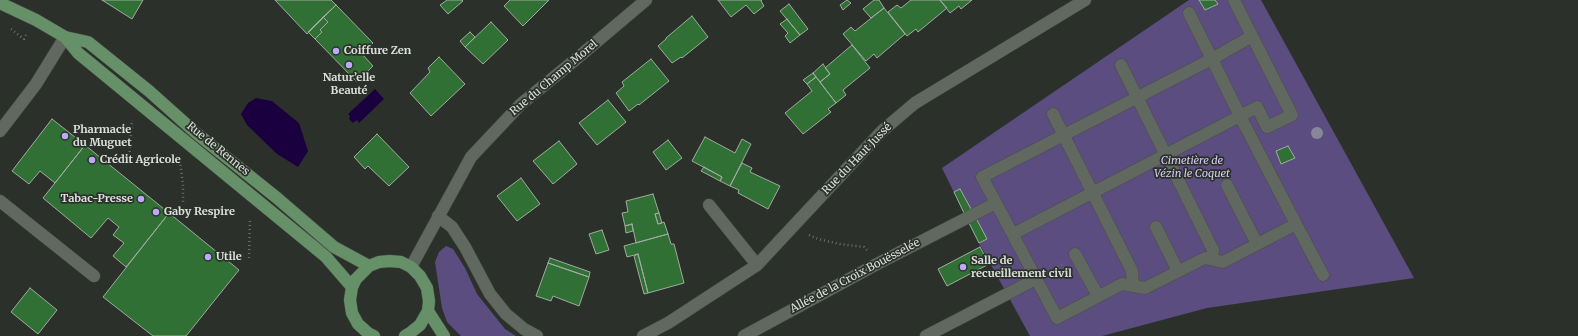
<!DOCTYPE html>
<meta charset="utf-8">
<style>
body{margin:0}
canvas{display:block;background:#2b312a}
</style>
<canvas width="1578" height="336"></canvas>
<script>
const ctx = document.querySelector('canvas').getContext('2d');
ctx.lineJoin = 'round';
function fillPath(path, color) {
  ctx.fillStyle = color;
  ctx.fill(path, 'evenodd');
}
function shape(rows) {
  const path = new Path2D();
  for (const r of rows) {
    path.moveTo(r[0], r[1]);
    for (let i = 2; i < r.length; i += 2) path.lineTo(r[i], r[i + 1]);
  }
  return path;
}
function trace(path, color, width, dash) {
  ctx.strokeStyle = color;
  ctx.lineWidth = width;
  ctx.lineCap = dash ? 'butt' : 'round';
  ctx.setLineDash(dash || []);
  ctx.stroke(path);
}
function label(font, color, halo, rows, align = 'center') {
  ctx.font = font + ' Merriweather,serif';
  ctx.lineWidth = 3.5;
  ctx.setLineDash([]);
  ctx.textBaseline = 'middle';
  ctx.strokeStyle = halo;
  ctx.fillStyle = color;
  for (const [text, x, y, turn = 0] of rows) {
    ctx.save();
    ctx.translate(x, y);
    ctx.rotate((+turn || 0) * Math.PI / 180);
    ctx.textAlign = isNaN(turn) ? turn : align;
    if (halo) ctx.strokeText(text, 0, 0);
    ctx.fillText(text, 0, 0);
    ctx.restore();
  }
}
const green = shape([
 [1189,0,1261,0,1414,278,1207,308,1102,336,1030,336,979,243,942,168],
 [446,246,453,249,465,268,477,294,505,329,516,336,461,336,447,322,442,308,435,262,439,252]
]);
const water = shape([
 [375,89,384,99,359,123,357,120,353,123,349,119,350,116,348,114],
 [256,98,272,101,299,123,308,151,298,167,277,154,247,125,241,114,248,103]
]);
const building = shape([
 [102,0,143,0,132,19,102,0],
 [275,0,331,0,336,5,307,34,275,0],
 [447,0,462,0,463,1,448,14,440,5,447,0],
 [510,0,549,0,523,26,504,6,510,0],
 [718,0,762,0,761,1,764,6,754,14,746,5,731,17,718,0],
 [847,0,851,3,843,10,840,5,847,0],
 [874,0,879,0,884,8,871,18,863,9,874,0],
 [911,0,940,0,947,8,918,32,916,29,907,36,888,12,897,5,901,8,911,0],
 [940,0,972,0,961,9,959,6,950,13,940,0],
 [1199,0,1215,0,1218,4,1205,10,1199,0],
 [789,4,808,29,800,35,780,11,789,4],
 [336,5,373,43,362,54,373,66,357,82,315,39,322,32,320,30,328,22,323,17,336,5],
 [884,8,905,34,877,58,874,54,866,61,843,34,851,27,855,31,884,8],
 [692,16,708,37,682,58,681,57,672,63,658,46,666,39,666,38,692,16],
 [323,17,328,22,320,30,322,32,315,39,308,32,323,17],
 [787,19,800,35,790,43,785,36,788,33,780,24,787,19],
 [491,22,508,40,483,64,465,47,491,22],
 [470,32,475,37,465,47,460,41,470,32],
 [852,45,870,68,843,90,846,95,836,103,820,82,830,74,825,68,852,45],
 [439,57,465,84,431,116,410,93,430,72,428,68,439,57],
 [651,59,669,81,639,105,638,104,629,111,616,93,624,86,622,82,651,59],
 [823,64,830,74,820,82,813,73,823,64],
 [813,73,816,77,807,84,803,80,813,73],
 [816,77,836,103,828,109,831,112,803,134,785,113,812,91,807,84,816,77],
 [608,100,626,122,597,145,579,123,608,100],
 [52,119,85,145,55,183,40,171,29,184,12,171,52,119],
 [377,134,409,167,389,186,368,166,365,169,354,157,377,134],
 [705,137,735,153,742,139,751,144,730,186,720,181,722,177,692,161,705,137],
 [668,140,682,158,666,170,653,152,668,140],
 [559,141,577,164,553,184,533,161,559,141],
 [85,145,169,213,126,267,113,256,124,243,113,235,119,227,108,218,91,238,43,198,85,145],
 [1288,146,1295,158,1281,164,1276,151,1288,146],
 [742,163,752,168,750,172,780,186,768,209,738,193,739,190,730,186,742,163],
 [704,167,722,177,720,181,701,171,704,167],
 [521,178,540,204,517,221,497,196,521,178],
 [960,189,971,209,964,213,954,192,960,189],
 [653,194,659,213,655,214,658,224,664,222,668,234,636,243,632,224,625,226,622,213,628,212,626,201,653,194],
 [169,213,239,270,186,336,153,336,103,297,169,213],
 [659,213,662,223,658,224,655,214,659,213],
 [976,218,987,239,979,243,968,221,976,218],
 [632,224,633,231,626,233,625,226,632,224],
 [602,230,609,250,596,254,589,234,602,230],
 [668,234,671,244,674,244,684,283,648,293,638,254,627,257,624,246,668,234],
 [980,247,989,264,947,286,938,269,980,247],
 [638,254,648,293,644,294,634,256,638,254],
 [550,258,590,272,589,277,548,263,550,258],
 [548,263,589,277,579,306,553,296,551,301,536,296,548,263],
 [30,288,57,310,38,334,11,312,30,288]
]);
const path = shape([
 [11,29,24,39,26,35],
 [129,160,132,120],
 [180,161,183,185,183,204],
 [809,235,818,239,840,244,864,247,867,250],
 [249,258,250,218],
 [1051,271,1062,264]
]);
const minor = shape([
 [1189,13,1212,59,1252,36,1234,0],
 [1121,65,1213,250,1212,259],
 [1053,114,1132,271,1133,286],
 [0,131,36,84,65,37],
 [1227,185,1257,244],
 [0,201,94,276],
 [996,203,982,177,1212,59,1240,116,1013,234],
 [709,205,757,265],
 [438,216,452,227,465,247,490,294,506,314,524,329,537,336],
 [1296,224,1323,275],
 [1156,227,1178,271],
 [1075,254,1098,296],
 [411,267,471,157,521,104,575,60,646,0],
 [643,336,668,323,757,265,882,131,915,103,1085,0],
 [744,336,877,264,996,203,1057,318,1122,284,1145,288,1205,258,1223,262,1296,224,1240,116,1257,107,1267,127,1292,115,1252,36],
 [926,336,1036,279]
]);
const major = shape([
 [0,3,36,20,65,37,88,42,149,91,196,133,277,198,334,247,369,266],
 [65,37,78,53,314,247,326,257,352,287],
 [428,311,444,336],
 [374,336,368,333,358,324,352,313,350,300,352,287,356,279,369,266,379,262,390,261,401,262,411,267,420,276,427,288,429,301,428,311,420,325,410,333,405,336]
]);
const trees = [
 [1317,133]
];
const markers = [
 [336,51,4,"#bda9f5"],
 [349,65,4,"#bda9f5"],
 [65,136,4,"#bda9f5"],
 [92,160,4,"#bda9f5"],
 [141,199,4,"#bda9f5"],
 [156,212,4,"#bda9f5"],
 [208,257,4,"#bda9f5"],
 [963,267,4,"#bda9f5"]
];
const poiNames = [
 ["Coiffure Zen",344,51],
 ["Natur’elle",349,78,"center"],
 ["Beauté",349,91,"center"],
 ["Pharmacie",73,130],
 ["du Muguet",73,143],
 ["Crédit Agricole",100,160],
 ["Tabac-Presse",133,199,"right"],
 ["Gaby Respire",164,212],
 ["Utile",216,257],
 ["Salle de",971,261],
 ["recueillement civil",971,274]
];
const streetNames = [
 ["Rue du Champ Morel",554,78,-40],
 ["Rue de Rennes",218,149,39],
 ["Rue du Haut Jussé",857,159,-46],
 ["Allée de la Croix Bouësselée",855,276,-28]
];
const parkNames = [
 ["Cimetière de",1192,161],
 ["Vézin le Coquet",1192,174]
];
fillPath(green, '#5b4d80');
fillPath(water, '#1b003f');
fillPath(building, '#307034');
trace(building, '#a1aaa1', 1);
trace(minor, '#474d47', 13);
trace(major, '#474d47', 13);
trace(path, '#686d68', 2.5, [1, 3]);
trace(minor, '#616860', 12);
trace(major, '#669067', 12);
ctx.fillStyle = '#888699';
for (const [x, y] of trees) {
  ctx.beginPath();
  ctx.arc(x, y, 6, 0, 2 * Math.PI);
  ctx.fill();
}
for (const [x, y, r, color] of markers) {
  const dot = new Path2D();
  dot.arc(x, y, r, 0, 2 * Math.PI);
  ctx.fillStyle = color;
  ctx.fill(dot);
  trace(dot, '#2b312a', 1.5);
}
label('bold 11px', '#dce0dc', '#2b312a', poiNames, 'left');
label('11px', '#dce0dc', '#2b312a', streetNames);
label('italic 11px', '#d4cbf4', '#2b312a', parkNames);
</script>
